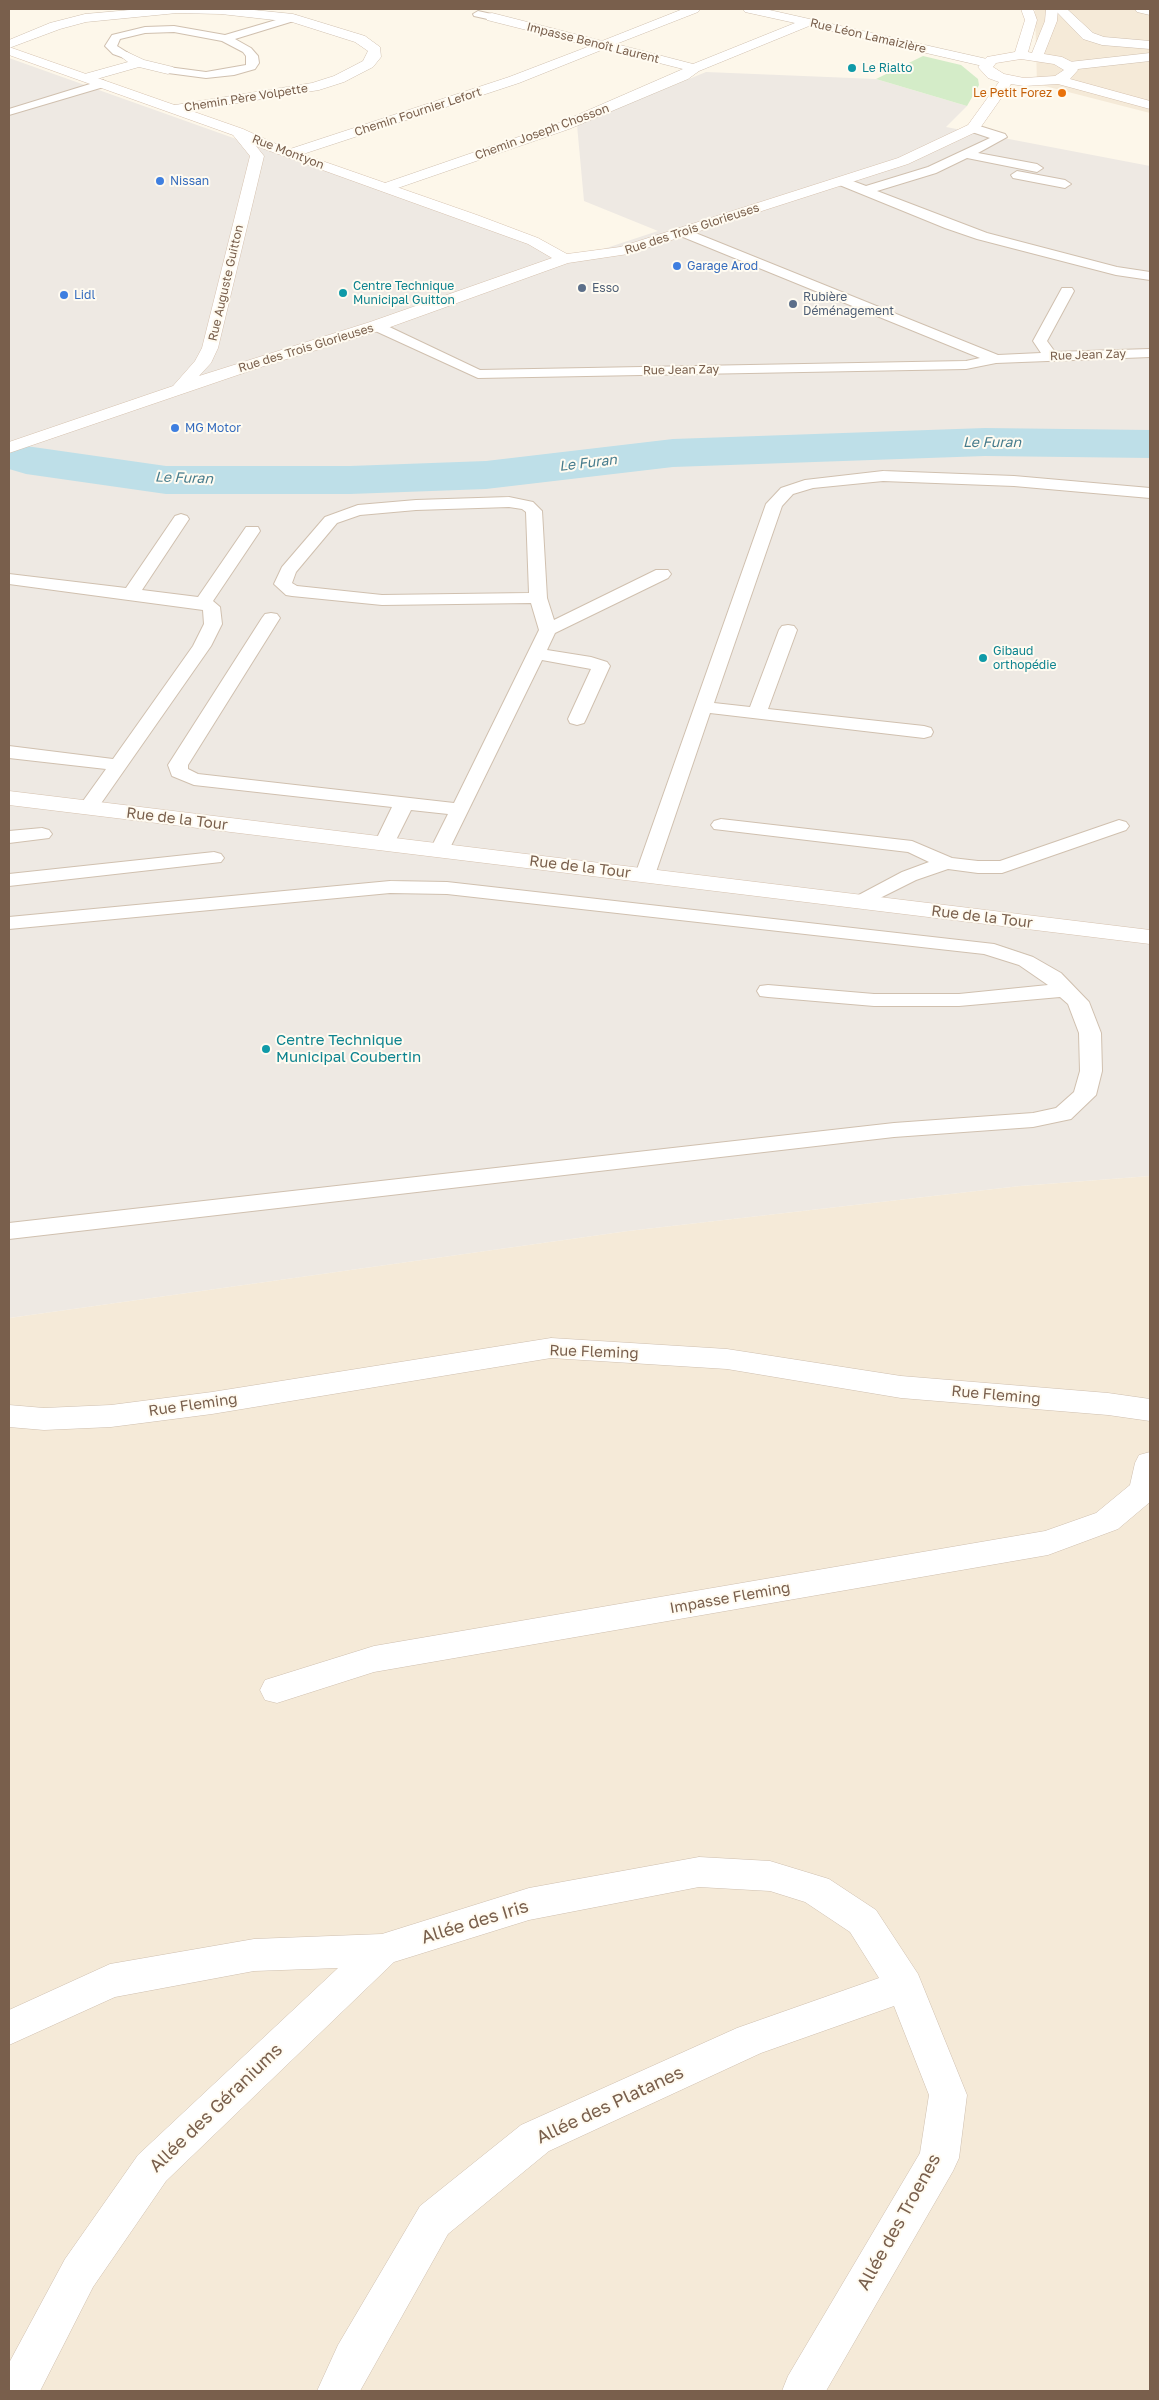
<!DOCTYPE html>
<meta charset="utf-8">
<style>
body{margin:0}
#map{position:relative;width:1159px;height:2400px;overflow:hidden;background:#fdf7ea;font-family:"Golos Text",sans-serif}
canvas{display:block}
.frame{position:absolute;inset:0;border:10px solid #795f4c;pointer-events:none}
</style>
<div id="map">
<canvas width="1159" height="2400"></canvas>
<div class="frame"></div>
</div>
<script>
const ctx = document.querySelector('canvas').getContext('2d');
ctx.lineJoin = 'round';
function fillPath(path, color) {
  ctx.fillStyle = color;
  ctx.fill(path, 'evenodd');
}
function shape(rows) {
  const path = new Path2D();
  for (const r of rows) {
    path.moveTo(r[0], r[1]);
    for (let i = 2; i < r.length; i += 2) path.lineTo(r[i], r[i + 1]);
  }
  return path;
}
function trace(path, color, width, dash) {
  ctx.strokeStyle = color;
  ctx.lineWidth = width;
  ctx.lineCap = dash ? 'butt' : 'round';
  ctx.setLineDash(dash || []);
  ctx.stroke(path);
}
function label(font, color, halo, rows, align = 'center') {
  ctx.font = font + ' "Golos Text",sans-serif';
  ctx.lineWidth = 4;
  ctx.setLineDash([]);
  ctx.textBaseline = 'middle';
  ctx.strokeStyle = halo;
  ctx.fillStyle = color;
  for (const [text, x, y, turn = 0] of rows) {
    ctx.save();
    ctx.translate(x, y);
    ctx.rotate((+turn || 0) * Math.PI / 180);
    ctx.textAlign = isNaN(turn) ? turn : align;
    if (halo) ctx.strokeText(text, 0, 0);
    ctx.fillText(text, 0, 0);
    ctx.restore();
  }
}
const residential = shape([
 [1035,9,1150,9,1150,113,1037,84],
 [1150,1176,1150,2391,9,2391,9,1318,628,1231,1020,1186]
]);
const industrial = shape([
 [9,58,573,259,658,231,584,201,577,125,706,72,876,79,967,106,946,127,1150,166,1150,1176,1020,1186,628,1231,9,1318]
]);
const green = shape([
 [923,56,961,65,978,79,979,85,967,106,876,79]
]);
const river = shape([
 [985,428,1150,430,1150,458,985,456,673,467,486,489,350,494,166,494,26,474,9,469,10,450,26,446,166,466,350,466,486,461,673,439,985,428]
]);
const lane = shape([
 [478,11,496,15,497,17,492,20,474,16,473,14,478,11],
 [293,15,297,16,297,20,235,39,251,48,258,56,259,63,255,69,234,75,206,78,168,73,162,70,168,67,206,72,246,65,246,56,243,52,222,41,174,32,145,33,120,39,117,46,133,56,127,59,113,54,105,46,112,35,145,27,174,26,225,35,293,15],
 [103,80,109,84,107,86,9,115,9,109,103,80],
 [973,124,1005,134,1007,137,978,153,1037,164,1043,168,1037,172,967,158,936,173,877,191,987,233,1117,267,1150,272,1150,280,1116,275,977,239,945,228,837,184,836,181,842,177,866,186,928,167,990,138,969,131,967,128,973,124],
 [1017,171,1065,180,1071,184,1065,188,1013,178,1011,175,1017,171],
 [683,228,998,355,1041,353,1033,341,1062,288,1072,288,1074,291,1047,341,1055,352,1150,349,1150,357,996,363,966,369,478,378,371,329,369,326,376,322,381,323,480,370,966,361,980,358,678,235,676,232,678,229,683,228],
 [883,471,1014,476,1150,488,1150,498,1014,486,883,481,813,488,793,494,782,506,714,703,750,707,779,630,782,626,788,625,794,626,797,630,768,709,924,726,931,728,933,732,931,736,924,738,710,713,655,875,652,879,645,881,638,879,635,875,766,504,781,488,805,480,883,471],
 [509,497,533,502,542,511,547,598,554,620,656,570,668,570,671,574,668,578,555,633,547,650,591,657,607,662,610,666,586,719,584,723,577,725,570,723,568,719,591,669,542,660,447,854,440,856,433,854,430,850,448,814,411,810,394,844,391,848,384,850,377,848,374,844,392,807,194,785,172,776,168,765,262,618,265,614,271,613,277,614,280,618,188,765,188,769,198,774,454,803,539,630,531,603,382,605,292,596,286,595,274,584,282,567,325,517,358,505,416,500,509,497],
 [509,507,522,509,526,512,529,593,382,595,297,586,292,583,296,572,337,523,360,515,416,510,509,507],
 [181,514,187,516,189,519,142,590,198,597,246,527,258,527,260,531,213,601,220,607,222,624,211,646,95,812,88,814,81,812,78,808,106,769,9,758,9,746,113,759,193,646,204,624,203,610,9,584,9,574,126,588,175,516,181,514],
 [721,819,912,841,952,858,978,861,1000,861,1119,820,1126,822,1129,826,1126,830,1002,873,978,873,948,869,916,880,860,908,853,906,850,902,853,898,902,872,929,862,908,852,714,829,711,825,714,821,721,819],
 [42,828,49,830,52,834,49,838,9,843,9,831,42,828],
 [214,852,221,854,224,858,221,862,9,886,9,874,214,852],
 [390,881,447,882,994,944,1033,957,1061,973,1089,1002,1101,1033,1102,1071,1096,1095,1071,1119,1033,1127,894,1137,9,1239,9,1223,894,1123,1033,1113,1056,1108,1074,1092,1080,1071,1079,1033,1068,1004,1060,997,959,1006,874,1006,768,997,760,996,757,991,760,986,768,985,874,994,959,994,1048,985,1019,965,984,954,447,894,390,893,9,929,9,917,390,881]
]);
const street = shape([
 [141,9,244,9,293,14,365,36,380,47,381,57,373,67,344,82,319,90,174,113,167,109,169,106,312,83,334,76,363,61,368,51,355,42,292,22,221,14,177,13,86,22,60,29,9,48,9,40,50,23,85,14,141,9],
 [683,9,700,9,698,12,616,44,693,64,795,23,745,12,743,9,765,9,987,59,994,63,987,67,809,26,699,71,688,79,569,129,392,190,382,190,380,187,382,184,559,123,683,69,604,49,519,83,294,157,289,158,282,154,284,151,509,77,590,46,487,20,486,17,487,14,492,13,602,41,683,9],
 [1054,9,1067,9,1093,33,1104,37,1150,41,1150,49,1102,45,1083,39,1054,9],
 [1135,9,1150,9,1150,15,1137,12,1135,9],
 [127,52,144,60,173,67,175,70,168,74,139,67,86,82,79,78,81,75,128,62,120,56,127,52],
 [1150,53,1150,61,1069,70,1062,66,1069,62,1150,53],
 [551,1338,727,1349,901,1376,1108,1393,1150,1399,1150,1421,1108,1415,901,1398,727,1369,551,1358,212,1414,111,1427,44,1430,9,1427,9,1405,44,1408,111,1405,212,1392,551,1338],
 [1150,1452,1150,1502,1118,1529,1048,1555,374,1672,277,1703,265,1700,260,1690,265,1680,374,1646,1045,1531,1096,1513,1130,1485,1135,1463,1139,1455,1150,1452],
 [699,1857,770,1861,829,1879,876,1910,918,1974,967,2095,959,2158,953,2171,826,2391,782,2391,788,2376,920,2153,929,2095,894,2006,761,2053,549,2151,448,2234,360,2391,317,2391,338,2345,420,2206,521,2125,737,2028,879,1978,850,1932,805,1902,770,1891,699,1887,529,1920,394,1962,166,2181,93,2287,40,2391,9,2391,9,2363,65,2259,138,2155,338,1968,254,1971,115,1997,9,2045,9,2010,110,1964,254,1939,382,1934,529,1888,699,1857]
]);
const secondary = shape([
 [1021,9,1033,9,1037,20,1028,52,1032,53,1045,21,1046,9,1058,9,1057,21,1044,54,1062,57,1074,63,1078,70,1070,79,1150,101,1150,109,1058,84,1024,86,1011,84,978,131,908,164,628,254,568,263,382,330,264,366,9,453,9,442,173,386,195,361,202,348,250,156,233,135,9,55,9,47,243,129,285,148,477,215,538,238,567,254,620,247,898,158,968,125,999,82,988,78,978,67,987,57,1015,52,1025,20,1021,9],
 [1021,59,1054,64,1064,70,1055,76,1024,78,1004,74,993,67,996,63,1021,59],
 [256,146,528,244,552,258,370,322,199,376,211,363,218,348,264,156,256,146],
 [9,791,1150,930,1150,944,9,805,9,791]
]);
const markers = [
 [852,68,5,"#0f9aa8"],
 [1062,93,5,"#e8710a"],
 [160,181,5,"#3f7fe0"],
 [677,266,5,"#3f7fe0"],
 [582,288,5,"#5c6f8a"],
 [343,293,5,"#0f9aa8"],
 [64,295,5,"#3f7fe0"],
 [793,304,5,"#5c6f8a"],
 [175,428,5,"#3f7fe0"],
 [983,658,5,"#0f9aa8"],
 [266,1049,5,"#0f9aa8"]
];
const farStreetnames = [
 ["Rue Léon Lamaizière",868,36,13],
 ["Impasse Benoît Laurent",593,43,14],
 ["Chemin Père Volpette",246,98,-9],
 ["Chemin Fournier Lefort",418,112,-18],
 ["Chemin Joseph Chosson",542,132,-20],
 ["Rue Montyon",288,152,21],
 ["Rue des Trois Glorieuses",692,229,-18],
 ["Rue Auguste Guitton",226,283,-77],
 ["Rue des Trois Glorieuses",306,348,-17],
 ["Rue Jean Zay",1088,355,-2],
 ["Rue Jean Zay",681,370,-1]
];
const farCulturenames = [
 ["Le Rialto",862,68],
 ["Centre Technique",353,286],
 ["Municipal Guitton",353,300],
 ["Gibaud",993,651],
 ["orthopédie",993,665]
];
const farFoodnames = [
 ["Le Petit Forez",1052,93]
];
const farShopnames = [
 ["Nissan",170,181],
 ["Garage Arod",687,266],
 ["Lidl",74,295],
 ["MG Motor",185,428]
];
const farServicenames = [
 ["Esso",592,288],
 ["Rubière",803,297],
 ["Déménagement",803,311]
];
const farWaternames = [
 ["Le Furan",992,443],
 ["Le Furan",588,463,-7],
 ["Le Furan",184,478,2]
];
const streetNames = [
 ["Rue de la Tour",177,819,7],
 ["Rue de la Tour",580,867,7],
 ["Rue de la Tour",982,917,7],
 ["Rue Fleming",594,1352,2],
 ["Rue Fleming",996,1395,5],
 ["Rue Fleming",193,1405,-8],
 ["Impasse Fleming",730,1598,-10]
];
const cultureNames = [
 ["Centre Technique",276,1040],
 ["Municipal Coubertin",276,1057]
];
const nearStreetnames = [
 ["Allée des Iris",475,1922,-17],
 ["Allée des Platanes",610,2105,-25],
 ["Allée des Géraniums",216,2108,-44],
 ["Allée des Troenes",899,2222,-61]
];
fillPath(residential, '#f5ead8');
fillPath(industrial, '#eee9e3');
fillPath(green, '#d4ecc8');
fillPath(river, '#bedfe8');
trace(lane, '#d0c0af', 2);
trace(street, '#d0c0af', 1);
trace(secondary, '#d6c2af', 1);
fillPath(lane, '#fff');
fillPath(street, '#fff');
fillPath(secondary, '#fff');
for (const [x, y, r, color] of markers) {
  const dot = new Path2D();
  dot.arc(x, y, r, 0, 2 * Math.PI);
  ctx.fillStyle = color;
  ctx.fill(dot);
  trace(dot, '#fffbf1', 2);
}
label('12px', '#795f4c', '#fffbf1', farStreetnames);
label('12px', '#0d838f', '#fffbf1', farCulturenames, 'left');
label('12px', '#c56008', '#fffbf1', farFoodnames, 'right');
label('12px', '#366cbe', '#fffbf1', farShopnames, 'left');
label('12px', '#4e5e75', '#fffbf1', farServicenames, 'left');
label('italic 14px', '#457b8c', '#fffbf1', farWaternames);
label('15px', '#795f4c', '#fffbf1', streetNames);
label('15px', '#0d838f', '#fffbf1', cultureNames, 'left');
label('18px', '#795f4c', '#fffbf1', nearStreetnames);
</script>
